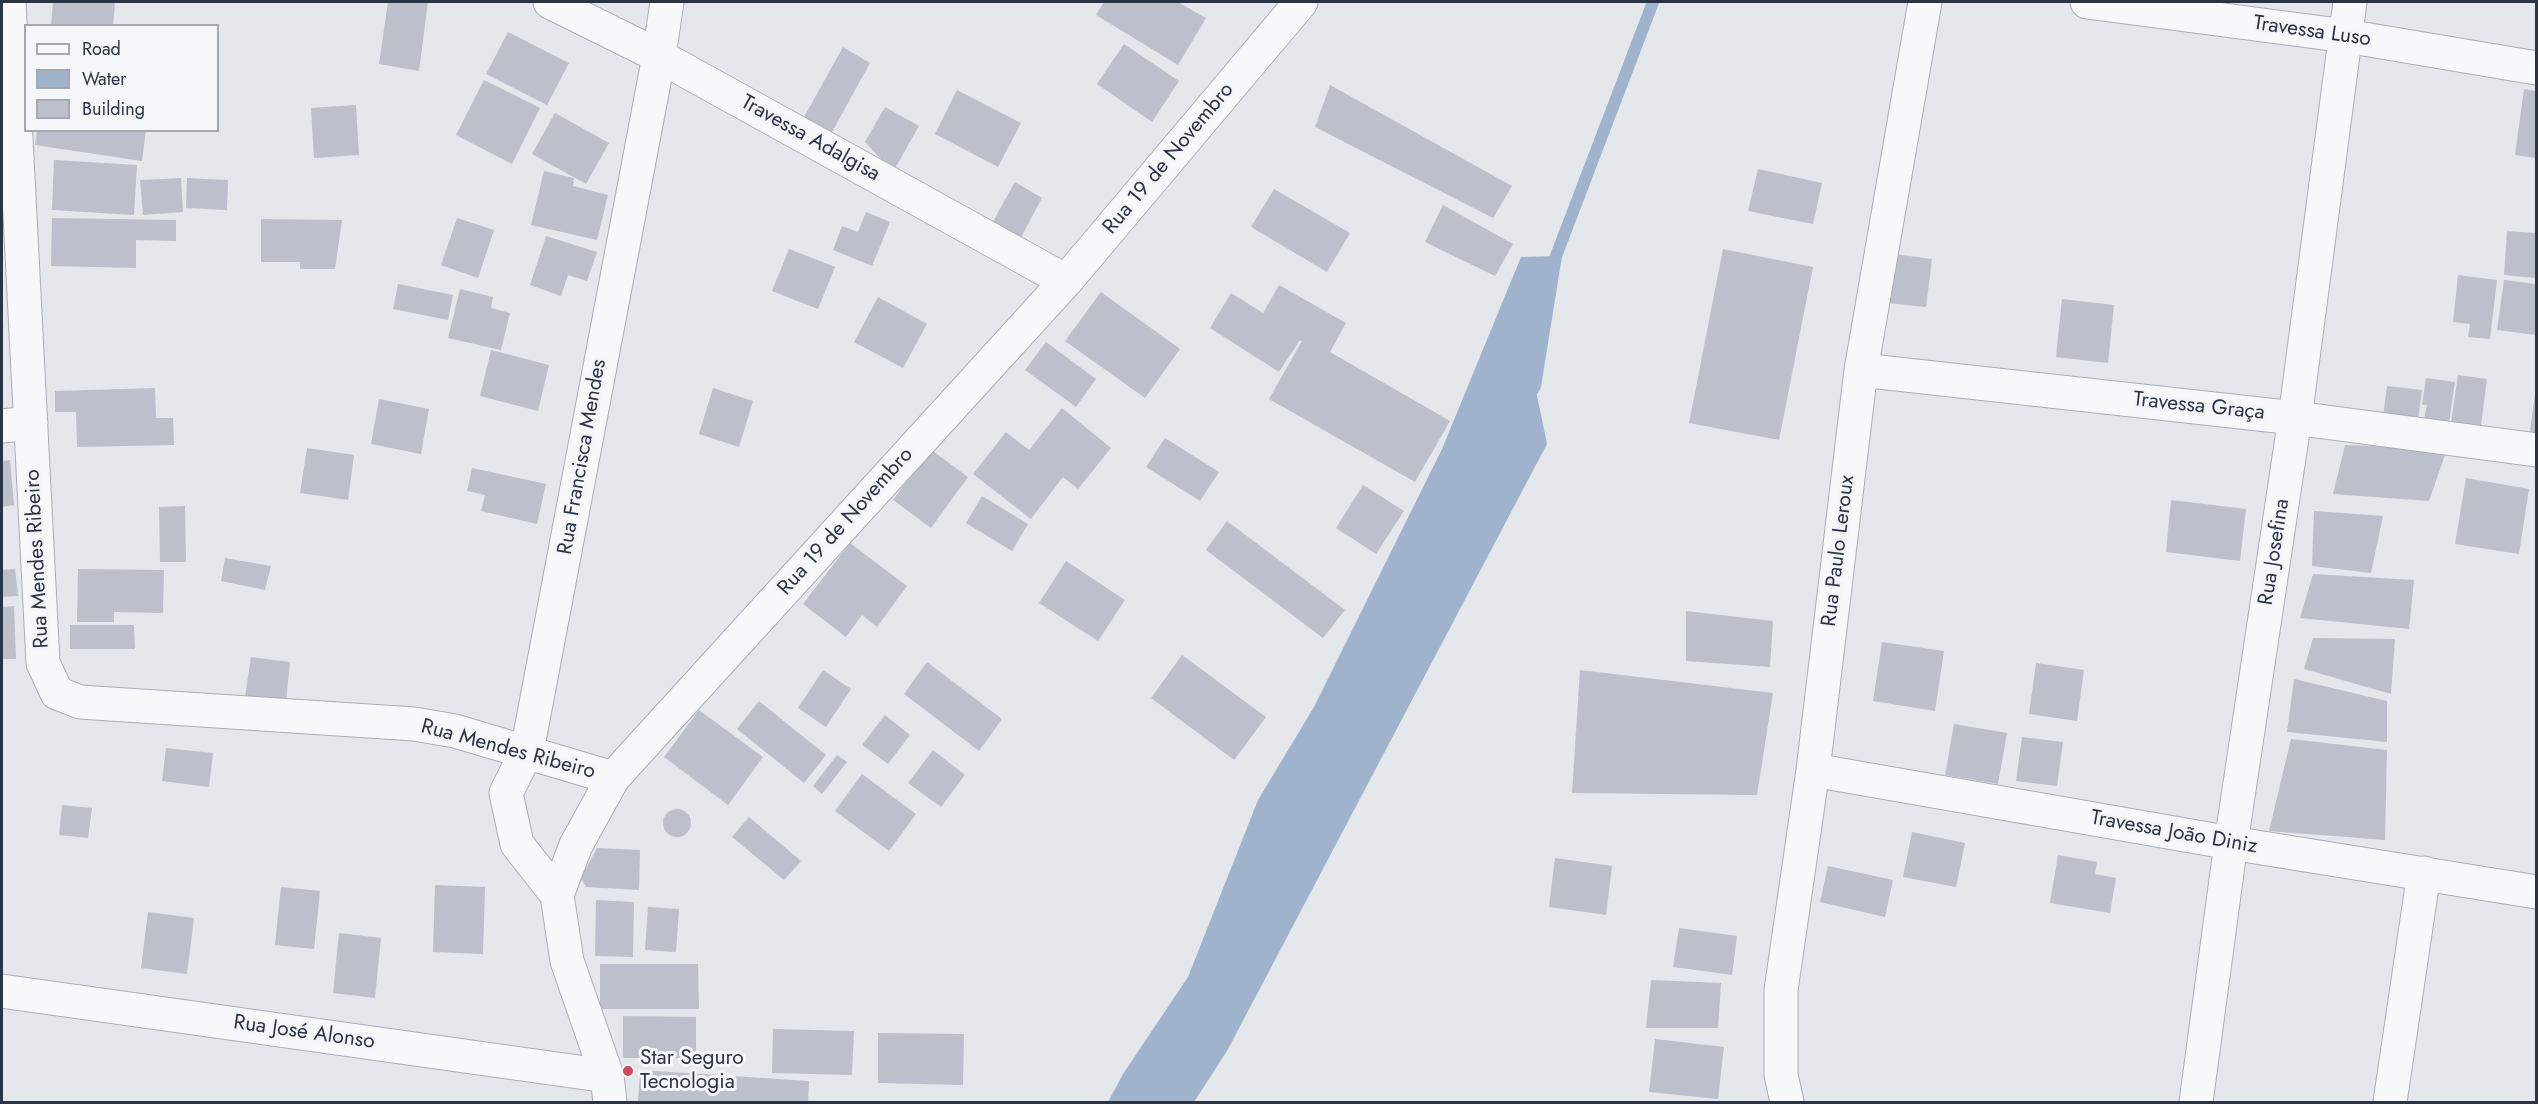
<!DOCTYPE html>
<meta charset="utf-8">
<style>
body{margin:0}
#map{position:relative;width:2538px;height:1104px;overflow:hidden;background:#e4e7ec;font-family:Jost,sans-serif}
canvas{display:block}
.frame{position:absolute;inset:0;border:3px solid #2b3445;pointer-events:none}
.legend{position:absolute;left:24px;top:24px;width:195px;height:108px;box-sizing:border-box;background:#f4f6f9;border:2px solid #a4a8b1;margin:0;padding:8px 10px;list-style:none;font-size:18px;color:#2b3445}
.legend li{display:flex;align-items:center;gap:12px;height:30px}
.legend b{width:30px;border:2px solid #a4a8b1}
</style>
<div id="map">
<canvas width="2538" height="1104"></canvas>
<div class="frame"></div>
<ul class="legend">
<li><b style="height:8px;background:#f7f8fa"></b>Road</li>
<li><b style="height:16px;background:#9fb4cc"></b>Water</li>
<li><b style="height:16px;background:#bbc0ca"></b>Building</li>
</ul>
</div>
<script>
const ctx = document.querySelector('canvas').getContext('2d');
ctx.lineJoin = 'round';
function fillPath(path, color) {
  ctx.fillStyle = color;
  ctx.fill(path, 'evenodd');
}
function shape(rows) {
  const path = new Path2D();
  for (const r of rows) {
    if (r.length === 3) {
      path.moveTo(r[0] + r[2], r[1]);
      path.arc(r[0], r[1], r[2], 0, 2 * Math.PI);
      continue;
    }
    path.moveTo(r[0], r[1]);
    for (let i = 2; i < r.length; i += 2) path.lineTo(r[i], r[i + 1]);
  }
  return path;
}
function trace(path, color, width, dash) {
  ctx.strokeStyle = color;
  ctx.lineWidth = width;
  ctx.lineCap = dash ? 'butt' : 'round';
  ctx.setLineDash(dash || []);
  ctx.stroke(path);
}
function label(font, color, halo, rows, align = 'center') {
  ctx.font = font + ' Jost,sans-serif';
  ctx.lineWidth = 6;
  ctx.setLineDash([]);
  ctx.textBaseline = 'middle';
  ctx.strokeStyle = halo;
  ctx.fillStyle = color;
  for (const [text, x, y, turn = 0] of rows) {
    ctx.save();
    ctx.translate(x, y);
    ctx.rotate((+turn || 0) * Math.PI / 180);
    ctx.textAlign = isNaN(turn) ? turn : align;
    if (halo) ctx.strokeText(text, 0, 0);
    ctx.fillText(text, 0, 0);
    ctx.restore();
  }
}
const water = shape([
 [1556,256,1535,386,1547,444,1227,1051,1194,1102,1108,1102,1123,1074,1188,977,1258,800,1314,707,1442,449,1521,257]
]);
const stream = shape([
 [1532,391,1535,386,1556,256,1653,2]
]);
const building = shape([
 [53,2,115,2,113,26,51,26],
 [388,2,428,2,419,71,379,64],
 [1104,2,1178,2,1206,18,1178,65,1096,15],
 [508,32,569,63,547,105,486,74],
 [1124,44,1179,81,1152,122,1097,84],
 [843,47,870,63,832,132,804,117],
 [484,80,540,108,512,164,456,135],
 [1330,85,1512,186,1493,218,1315,127],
 [2524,89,2536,91,2536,158,2515,155],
 [957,90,1021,123,998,167,935,134],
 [356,105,359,155,314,158,311,108],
 [885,107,919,126,893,172,865,142],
 [555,113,609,143,586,184,532,154],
 [37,130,146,130,142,161,35,145],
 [54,160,137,165,134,215,52,210],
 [1758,169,1822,183,1813,224,1748,211],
 [544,171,574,178,573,186,608,195,597,240,531,225],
 [181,178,183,212,143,215,140,180],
 [187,178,228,180,227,210,186,208],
 [1015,182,1042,198,1019,241,991,225],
 [1274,189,1350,233,1327,272,1251,227],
 [1443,205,1513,244,1495,276,1425,242],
 [866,212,890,222,872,266,833,250,842,226,858,232],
 [52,218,176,220,176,241,136,240,136,268,51,266],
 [457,218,494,230,478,278,441,265],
 [261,219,342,220,335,269,300,269,300,262,261,262],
 [2507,231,2536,233,2536,278,2504,275],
 [546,236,597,252,587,281,568,275,561,296,530,285],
 [789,249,835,267,818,309,772,291],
 [1723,249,1813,267,1779,440,1689,423],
 [1894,254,1932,259,1926,307,1888,303],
 [2458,275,2497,280,2490,339,2468,337,2470,324,2453,322],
 [2504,280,2536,284,2536,335,2497,330],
 [398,284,453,295,448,320,393,309],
 [1279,285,1346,323,1330,352,1450,421,1415,482,1269,399,1302,341,1300,340,1279,372,1210,328,1231,293,1263,313],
 [460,289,493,297,491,308,510,313,501,350,448,338],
 [1101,292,1180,349,1145,398,1065,341],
 [878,297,927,324,903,368,854,342],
 [2062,299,2114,305,2108,363,2056,357],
 [1046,342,1096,379,1076,407,1025,370],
 [491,350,549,365,538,411,480,396],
 [2458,375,2487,379,2480,433,2450,429],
 [2426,378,2455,382,2449,423,2424,419,2427,405,2422,405],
 [2387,386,2422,390,2417,428,2382,425],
 [155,388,156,418,173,418,174,445,77,447,76,412,55,412,55,391],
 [713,388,753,401,739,447,699,434],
 [2535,394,2536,395,2536,438,2529,438],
 [379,399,429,409,421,454,371,444],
 [1062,408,1111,448,1078,489,1063,477,1031,519,973,474,1006,432,1029,450],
 [1165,438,1219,472,1200,501,1146,467],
 [2345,445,2447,449,2429,501,2333,494],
 [307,448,354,455,348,500,300,493],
 [930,449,968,477,931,528,893,500],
 [10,460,14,505,2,507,2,461],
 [472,468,546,484,537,524,481,511,485,495,467,491],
 [2466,478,2529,489,2519,554,2455,544],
 [1363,485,1404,511,1376,554,1336,528],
 [982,496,1028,524,1012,551,966,523],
 [2171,500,2246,509,2240,561,2166,552],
 [185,506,186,562,160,562,159,507],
 [2314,511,2383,516,2371,573,2312,566],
 [1227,521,1345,610,1323,638,1206,550],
 [850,543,907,586,877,627,862,615,846,637,803,604],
 [225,558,271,566,265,590,221,581],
 [1066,561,1125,600,1098,641,1039,603],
 [15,569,18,596,2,597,2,570],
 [78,569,164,570,163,613,114,612,114,622,77,622],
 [2313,574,2414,580,2409,629,2300,618],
 [14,606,16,659,2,659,2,607],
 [1686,611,1773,621,1770,667,1686,661],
 [70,625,134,625,135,649,70,649],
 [2313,638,2395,639,2391,694,2304,669],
 [1882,642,1944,651,1935,711,1873,701],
 [1182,655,1266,717,1234,760,1151,698],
 [251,657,290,662,286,702,245,697],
 [927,662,1002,719,979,751,904,694],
 [2036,663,2084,670,2077,721,2029,714],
 [823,670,851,689,826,727,798,708],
 [1580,670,1773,693,1757,795,1572,793],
 [2294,679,2387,701,2387,742,2287,732],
 [759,701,826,755,804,783,737,729],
 [699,710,763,757,728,805,664,757],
 [885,715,910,735,888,764,862,745],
 [1954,724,2007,733,1998,784,1945,775],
 [2022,737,2063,742,2057,786,2016,781],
 [2291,739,2387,750,2385,840,2269,831],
 [166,748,213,753,209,787,162,781],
 [933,750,965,775,941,807,908,783],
 [837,755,847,762,822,794,813,786],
 [862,774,916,814,889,851,835,811],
 [62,805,92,808,88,838,59,835],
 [677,823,14],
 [749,817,801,861,784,880,732,837],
 [1912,832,1965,843,1956,887,1903,877],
 [597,848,640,850,639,890,586,887,581,878],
 [2058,855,2097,862,2095,874,2116,878,2110,913,2050,903],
 [1555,858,1612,866,1606,915,1549,907],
 [1828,866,1893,880,1885,917,1820,902],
 [435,885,485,887,483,954,433,952],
 [281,887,320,891,314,949,275,945],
 [596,900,634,902,633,957,595,956],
 [648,907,679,909,676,952,645,950],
 [148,912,194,918,187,974,141,968],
 [1679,928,1737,936,1732,975,1673,967],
 [339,933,381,938,375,998,333,993],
 [600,964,698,964,699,1009,600,1009],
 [1651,980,1721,983,1718,1028,1646,1028],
 [623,1016,696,1017,696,1058,623,1058],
 [773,1029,854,1031,852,1075,772,1073],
 [878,1033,964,1034,963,1085,878,1083],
 [1655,1039,1724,1047,1718,1099,1649,1092],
 [640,1070,809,1081,808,1102,638,1102]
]);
const minor = shape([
 [9,2,43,663,57,693,80,702,414,724,455,731,613,778],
 [550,2,659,56,1066,281],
 [2087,2,2346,36,2536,68],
 [1861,370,2295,418,2536,450],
 [2,426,31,423],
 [1813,770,2231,843,2536,892],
 [557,895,517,844,506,793,527,751,659,56,667,2],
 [2,991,607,1076],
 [610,1102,607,1076,567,961,557,895,576,845,613,778,1066,281,1301,2],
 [1787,1102,1781,1075,1781,990,1813,770,1861,370,1925,2],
 [2196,1102,2231,843,2295,418,2350,2],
 [2390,1102,2424,873]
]);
const markers = [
 [628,1071,6,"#d1495b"]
];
const streetNames = [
 ["Travessa Luso",2312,32,8],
 ["Travessa Adalgisa",810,139,29],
 ["Rua 19 de Novembro",1169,159,-50],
 ["Travessa Graça",2199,407,6],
 ["Rua Francisca Mendes",583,457,-80],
 ["Rua 19 de Novembro",846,522,-48],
 ["Rua Paulo Leroux",1839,551,-83],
 ["Rua Josefina",2275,552,-81],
 ["Rua Mendes Ribeiro",38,559,-93],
 ["Rua Mendes Ribeiro",508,750,15],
 ["Travessa João Diniz",2174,833,10],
 ["Rua José Alonso",304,1033,8]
];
const poiNames = [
 ["Star Seguro",640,1059],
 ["Tecnologia",640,1083]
];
fillPath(water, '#9fb4cc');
trace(stream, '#9fb4cc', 12);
fillPath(building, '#bbc0ca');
trace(minor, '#a9aeb7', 35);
trace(minor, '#f7f8fa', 33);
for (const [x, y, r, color] of markers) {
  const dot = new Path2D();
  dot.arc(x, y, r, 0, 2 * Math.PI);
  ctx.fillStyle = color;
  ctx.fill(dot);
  trace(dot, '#f4f6f9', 2);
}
label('21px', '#2b3445', '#f4f6f9', streetNames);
label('21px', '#2b3445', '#f4f6f9', poiNames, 'left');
</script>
